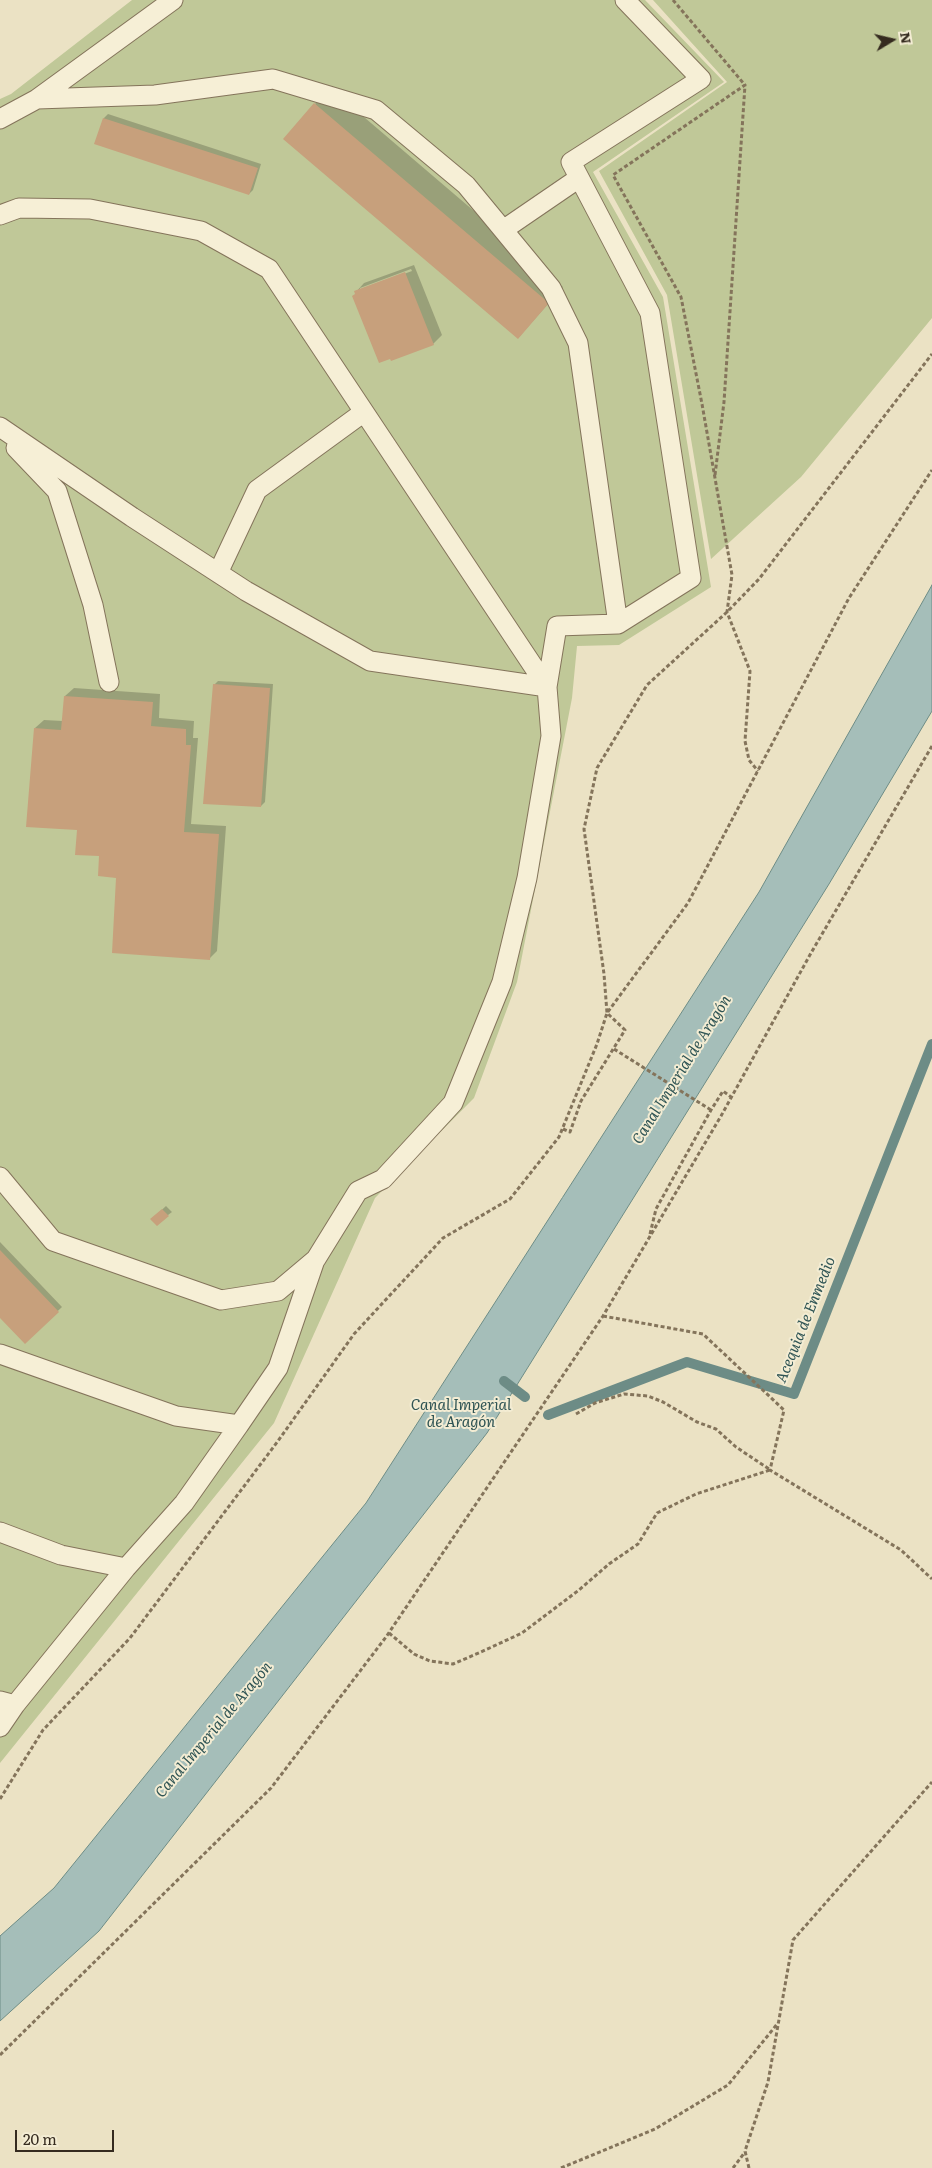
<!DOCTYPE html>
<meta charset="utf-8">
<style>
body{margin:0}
#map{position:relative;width:932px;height:2168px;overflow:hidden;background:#ebe2c4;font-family:Literata,serif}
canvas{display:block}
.north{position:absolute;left:867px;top:15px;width:50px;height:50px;-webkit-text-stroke:4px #f3ecd3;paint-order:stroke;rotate:81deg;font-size:14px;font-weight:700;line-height:20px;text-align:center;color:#352b1f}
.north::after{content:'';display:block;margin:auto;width:18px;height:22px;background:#352b1f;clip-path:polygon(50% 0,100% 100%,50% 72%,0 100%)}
.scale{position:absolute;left:15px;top:2130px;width:99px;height:22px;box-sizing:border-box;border:2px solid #352b1f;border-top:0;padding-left:6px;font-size:15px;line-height:18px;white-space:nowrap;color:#352b1f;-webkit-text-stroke:4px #f3ecd3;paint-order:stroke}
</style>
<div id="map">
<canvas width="932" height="2168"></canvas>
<div class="north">N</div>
<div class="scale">20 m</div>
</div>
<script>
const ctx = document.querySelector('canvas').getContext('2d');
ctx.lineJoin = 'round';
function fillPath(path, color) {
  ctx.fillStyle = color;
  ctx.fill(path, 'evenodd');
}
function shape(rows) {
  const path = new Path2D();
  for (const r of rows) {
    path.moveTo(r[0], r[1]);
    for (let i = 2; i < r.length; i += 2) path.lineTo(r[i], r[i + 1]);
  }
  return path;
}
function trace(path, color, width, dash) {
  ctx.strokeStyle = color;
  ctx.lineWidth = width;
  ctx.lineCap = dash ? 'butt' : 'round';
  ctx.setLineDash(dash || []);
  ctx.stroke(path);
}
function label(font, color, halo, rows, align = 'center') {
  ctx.font = font + ' Literata,serif';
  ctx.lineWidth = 4;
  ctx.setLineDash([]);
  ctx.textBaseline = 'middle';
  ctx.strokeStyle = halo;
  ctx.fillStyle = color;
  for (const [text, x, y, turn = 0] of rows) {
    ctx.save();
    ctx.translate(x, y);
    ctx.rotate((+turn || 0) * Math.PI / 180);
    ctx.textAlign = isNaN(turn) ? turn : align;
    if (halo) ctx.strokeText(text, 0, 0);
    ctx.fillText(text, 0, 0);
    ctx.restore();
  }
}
const green = shape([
 [132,0,645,0,724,82,593,172,663,297,711,587,619,645,577,646,572,698,517,982,474,1098,375,1198,274,1423,0,1763,0,99,11,94],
 [653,0,932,0,932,318,801,477,711,559,667,295,599,171,727,82]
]);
const water = shape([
 [932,585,932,711,829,884,487,1433,99,1931,0,2021,0,1936,54,1888,366,1503,759,892,932,585]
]);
const shadow = shape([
 [330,88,563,287,518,338,315,104],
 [108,114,261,164,253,190,249,194,96,143,104,118],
 [414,265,442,335,433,344,356,292,364,283],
 [411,269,412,271,360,290,360,288],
 [218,681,273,684,265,802,261,806,214,685],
 [74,688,160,694,159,718,194,721,193,738,198,738,191,824,226,826,217,951,209,959,118,876,78,829,35,728,44,720,63,721,65,696],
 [166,1206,172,1212,168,1215,152,1219],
 [0,1242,62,1307,25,1342,0,1316]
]);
const stream = shape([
 [504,1381,525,1397],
 [548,1415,687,1362,794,1394,932,1044]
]);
const building = shape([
 [314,103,549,303,518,339,283,139],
 [103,118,258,168,249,195,94,144],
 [405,272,434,345,391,361,390,359,379,363,352,296,355,294,354,291],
 [213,684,270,688,261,807,203,804],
 [64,696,153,702,151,726,186,729,186,745,191,745,184,832,219,834,210,960,112,953,116,878,98,876,99,856,75,855,77,830,26,827,34,728,61,730],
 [162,1209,169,1216,157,1226,150,1219],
 [0,1250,59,1312,25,1344,0,1318]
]);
const path = shape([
 [673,0,745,85,613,175,681,297,702,404,732,575,727,612,750,671,745,741,749,760,758,771],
 [715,475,724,402,745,85],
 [614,1049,711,1110],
 [563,1129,570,1132,581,1101,625,1030,607,1013,604,974,584,829,597,768,647,685,727,612,759,579,932,354],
 [650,1234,656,1209,711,1110,723,1091,731,1097],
 [603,1316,703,1334,784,1410,770,1470,901,1550,932,1579],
 [576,1414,595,1403,624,1394,648,1396,663,1402,697,1422,716,1429,736,1447,769,1469],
 [389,1633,414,1654,430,1661,453,1664,481,1652,522,1633,579,1590,609,1564,638,1544,657,1513,696,1494,770,1470],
 [0,1799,43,1730,130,1638,278,1441,354,1334,443,1238,510,1199,559,1137,597,1044,607,1013,688,903,849,598,932,470],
 [0,2055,271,1788,386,1637,603,1316,721,1116,811,953,932,746],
 [561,2168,655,2129,728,2085,778,2023],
 [733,2168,745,2152],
 [749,2168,745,2151,768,2082,793,1940,932,1782]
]);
const service = shape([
 [173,0,37,99,155,95,273,79,376,110,466,185,551,288,578,343,618,624],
 [0,119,37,99],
 [0,215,19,208,90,209,201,231,269,269,547,687],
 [503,230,579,178],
 [0,427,132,517,246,591,370,661,547,687],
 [16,448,57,491,93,605,109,682],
 [218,573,257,490,364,412],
 [0,1177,53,1241,221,1300,278,1291,316,1259,358,1191,383,1179,453,1103,502,982,527,878,551,736,547,687,557,626,618,624,691,578,650,313,571,162,701,79,625,0],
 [0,1354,176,1416,239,1425,278,1368,315,1260],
 [0,1532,61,1555,126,1568,184,1503,239,1425],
 [0,1701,15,1705,126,1568],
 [0,1727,15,1705]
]);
const waterNames = [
 ["Canal Imperial de Aragón",682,1070,-58],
 ["Acequia de Enmedio",806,1320,-68],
 ["Canal Imperial",461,1406],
 ["de Aragón",461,1423],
 ["Canal Imperial de Aragón",214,1730,-50]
];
fillPath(green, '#c0c898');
fillPath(water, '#a5beb9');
trace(water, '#6d8c86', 1);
fillPath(shadow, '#0003');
trace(stream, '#6d8c86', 10);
fillPath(building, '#c7a07c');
trace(service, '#84745b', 21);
trace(path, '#84745b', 3, [4, 2.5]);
trace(service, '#f6efd6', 19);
label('italic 15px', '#2f5454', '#f3ecd3', waterNames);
</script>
